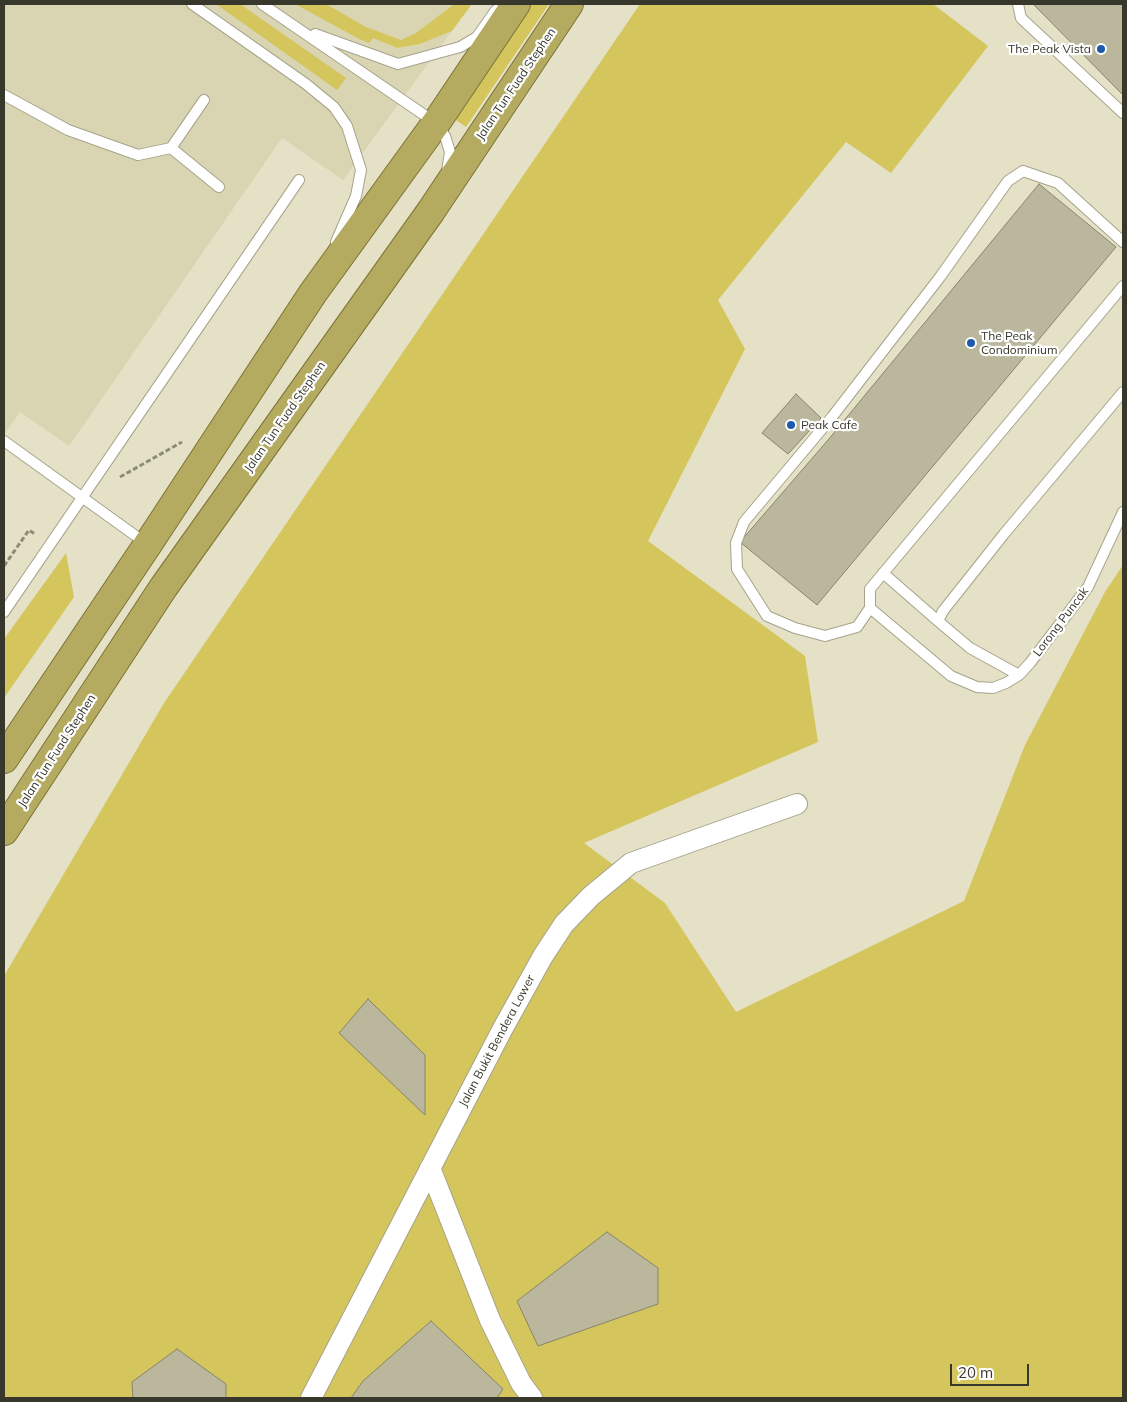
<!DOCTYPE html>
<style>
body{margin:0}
#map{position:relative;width:1127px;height:1402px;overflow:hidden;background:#e4e1c6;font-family:Mulish,sans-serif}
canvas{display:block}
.frame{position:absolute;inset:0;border:5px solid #38372c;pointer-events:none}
.scale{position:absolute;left:950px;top:1364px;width:79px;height:22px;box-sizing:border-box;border:2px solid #38372c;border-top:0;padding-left:6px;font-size:15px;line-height:18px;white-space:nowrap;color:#38372c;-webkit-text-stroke:4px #fff;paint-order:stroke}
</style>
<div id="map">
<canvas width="1127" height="1402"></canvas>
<div class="frame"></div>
<div class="scale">20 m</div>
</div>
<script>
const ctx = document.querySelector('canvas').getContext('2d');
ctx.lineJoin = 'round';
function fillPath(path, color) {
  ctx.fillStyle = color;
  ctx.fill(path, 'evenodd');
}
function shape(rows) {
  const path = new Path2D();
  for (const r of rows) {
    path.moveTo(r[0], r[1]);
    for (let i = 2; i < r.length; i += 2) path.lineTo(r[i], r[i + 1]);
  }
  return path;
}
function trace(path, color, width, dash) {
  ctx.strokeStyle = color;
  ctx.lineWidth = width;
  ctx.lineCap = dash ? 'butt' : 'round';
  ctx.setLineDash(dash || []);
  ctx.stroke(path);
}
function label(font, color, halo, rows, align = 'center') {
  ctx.font = font + ' Mulish,sans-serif';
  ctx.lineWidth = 4.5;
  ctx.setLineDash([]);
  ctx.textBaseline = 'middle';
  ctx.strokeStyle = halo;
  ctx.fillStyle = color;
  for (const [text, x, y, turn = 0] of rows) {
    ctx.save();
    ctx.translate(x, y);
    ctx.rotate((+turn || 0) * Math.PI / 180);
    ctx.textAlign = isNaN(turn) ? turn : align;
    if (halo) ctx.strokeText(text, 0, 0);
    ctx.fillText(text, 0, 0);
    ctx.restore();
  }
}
const built = shape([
 [4,4,295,4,357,38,373,37,397,48,420,44,452,31,343,180,282,138,69,446,20,412,4,435],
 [326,4,454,4,416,33,401,40,366,27]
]);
const green = shape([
 [216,4,240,4,346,78,337,90],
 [295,4,326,4,366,27,401,40,416,33,454,4,472,4,452,31,420,44,397,48,373,38,369,43,357,38],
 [532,4,549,4,466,127,453,118],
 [640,4,933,4,988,46,891,173,846,142,718,300,745,349,648,541,805,656,818,742,584,843,665,903,736,1012,964,901,1025,745,1105,592,1123,565,1123,1398,4,1398,4,976,164,703],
 [66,553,74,597,4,698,4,639]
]);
const building = shape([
 [1033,4,1123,4,1123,95,1033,4],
 [1039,184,1116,247,817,605,740,542,828,440,1039,184],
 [796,394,821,418,788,454,762,433,796,394],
 [368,999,425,1055,425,1115,339,1033,368,999],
 [607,1232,658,1268,658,1304,538,1346,517,1301,607,1232],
 [431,1321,503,1389,497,1398,351,1398,363,1381,431,1321],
 [177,1349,226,1384,226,1398,133,1398,132,1382,177,1349]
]);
const path = shape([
 [120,477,182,442],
 [4,566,29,530,35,534]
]);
const service = shape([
 [192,4,306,84,334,107,347,126,361,170,356,196,336,242],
 [262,4,436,123,445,136,450,152,447,171],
 [1018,4,1021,18,1123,113],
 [315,34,398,64,460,47,477,37,496,10],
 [4,95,68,130,138,155,171,148],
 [204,100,171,148,219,187],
 [1123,286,870,589,870,608,951,676,977,687,993,688,1006,683,1019,675,1030,663,1088,587,1123,512],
 [4,441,147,544],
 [883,573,938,621],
 [870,608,857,627,825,636,795,628,767,616,737,569,736,543,744,522,832,417,940,277,1008,181,1023,171,1058,183,1123,242],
 [4,612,299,180],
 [1019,675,970,648,938,621,943,611,1004,534,1123,392]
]);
const minor = shape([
 [430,1168,490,1320,521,1383,532,1398],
 [311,1398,502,1030,543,956,564,924,591,896,631,863,797,804]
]);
const trunk = shape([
 [4,759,148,544,313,293,436,123,516,4],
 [4,831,163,588,431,211,569,4]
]);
const markers = [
 [1101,49,5,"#1f5bac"],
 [971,343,5,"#1f5bac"],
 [791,425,5,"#1f5bac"]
];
const poiNames = [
 ["The Peak Vista",1091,49,"right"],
 ["The Peak",981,336],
 ["Condominium",981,350],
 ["Peak Cafe",801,425]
];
const streetNames = [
 ["Jalan Tun Fuad Stephen",516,84,-56],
 ["Jalan Tun Fuad Stephen",285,417,-55],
 ["Lorong Puncak",1061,622,-53],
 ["Jalan Tun Fuad Stephen",57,751,-57],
 ["Jalan Bukit Bendera Lower",497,1041,-62]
];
fillPath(built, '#d9d5b3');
fillPath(green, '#d4c55d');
fillPath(building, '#bab79d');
trace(building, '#87846c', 1);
trace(service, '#a6a38a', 12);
trace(minor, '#a6a38a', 22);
trace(trunk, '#7c7334', 30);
trace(path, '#8e8c79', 3, [5, 2.5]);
trace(service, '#fff', 10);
trace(minor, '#fff', 20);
trace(trunk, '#b4aa60', 28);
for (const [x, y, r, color] of markers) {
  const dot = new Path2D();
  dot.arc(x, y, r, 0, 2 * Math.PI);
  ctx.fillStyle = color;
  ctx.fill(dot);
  trace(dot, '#fff', 2);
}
label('12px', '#38372c', '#fff', poiNames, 'left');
label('12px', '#38372c', '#fff', streetNames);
</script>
